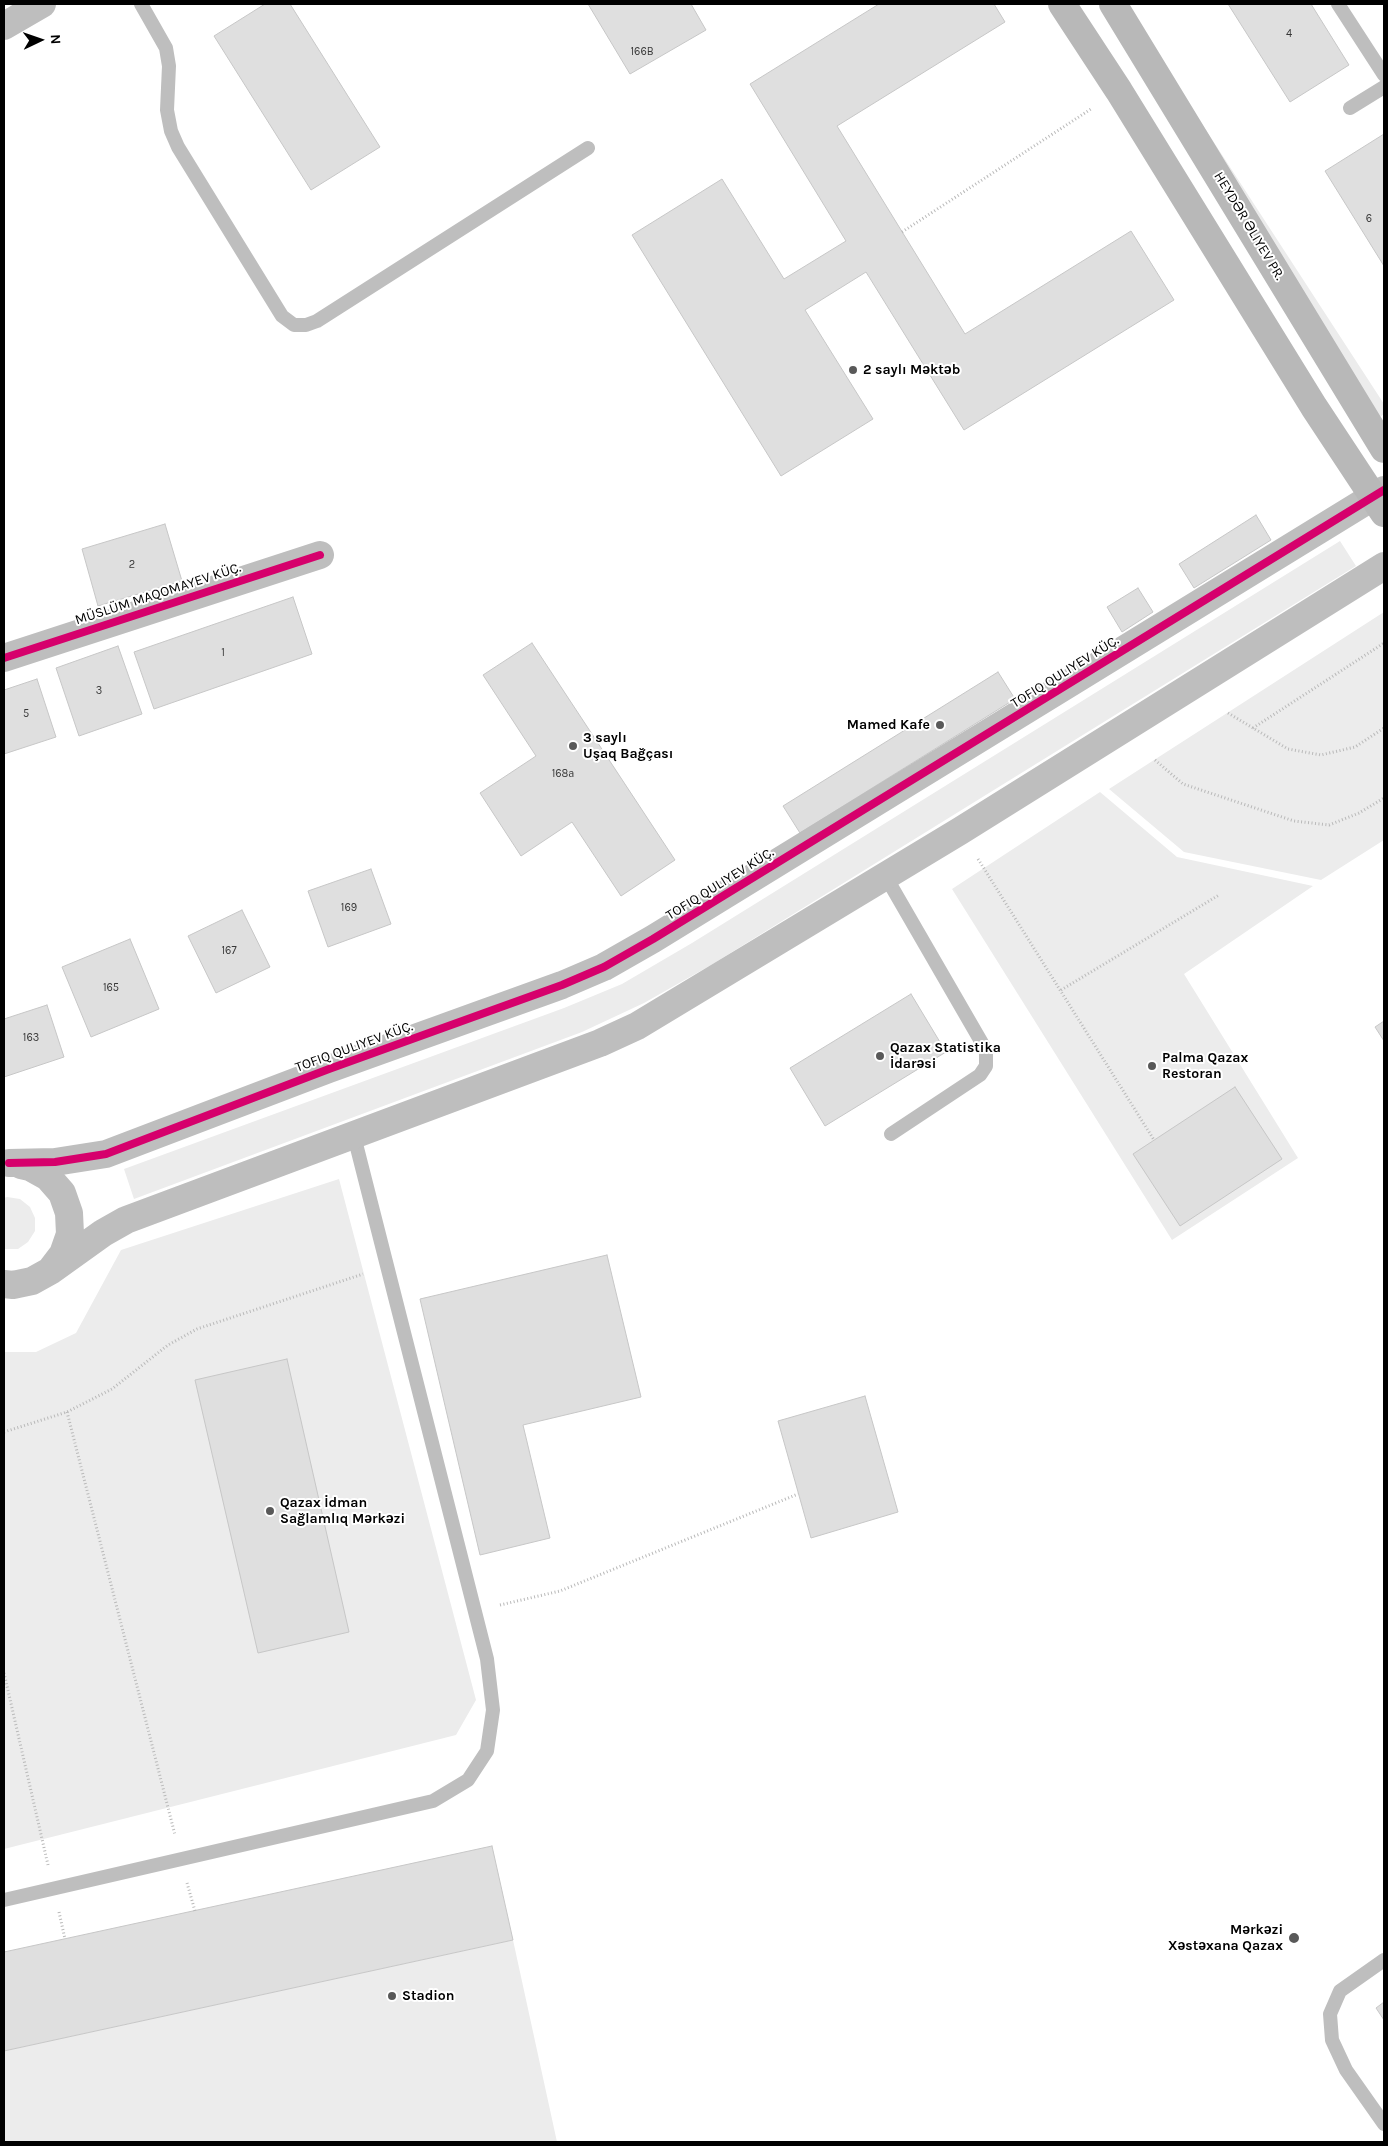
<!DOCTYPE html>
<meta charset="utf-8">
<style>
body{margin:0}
#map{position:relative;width:1388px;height:2146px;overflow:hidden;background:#fff;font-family:Karla,sans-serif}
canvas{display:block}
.frame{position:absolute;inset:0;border:5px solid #000;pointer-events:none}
.north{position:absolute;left:15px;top:15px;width:50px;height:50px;-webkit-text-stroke:4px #fff;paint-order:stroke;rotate:87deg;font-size:14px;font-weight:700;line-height:20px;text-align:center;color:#000}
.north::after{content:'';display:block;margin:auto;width:18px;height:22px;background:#000;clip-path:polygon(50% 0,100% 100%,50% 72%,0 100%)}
</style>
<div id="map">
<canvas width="1388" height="2146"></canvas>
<div class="frame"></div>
<div class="north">N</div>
</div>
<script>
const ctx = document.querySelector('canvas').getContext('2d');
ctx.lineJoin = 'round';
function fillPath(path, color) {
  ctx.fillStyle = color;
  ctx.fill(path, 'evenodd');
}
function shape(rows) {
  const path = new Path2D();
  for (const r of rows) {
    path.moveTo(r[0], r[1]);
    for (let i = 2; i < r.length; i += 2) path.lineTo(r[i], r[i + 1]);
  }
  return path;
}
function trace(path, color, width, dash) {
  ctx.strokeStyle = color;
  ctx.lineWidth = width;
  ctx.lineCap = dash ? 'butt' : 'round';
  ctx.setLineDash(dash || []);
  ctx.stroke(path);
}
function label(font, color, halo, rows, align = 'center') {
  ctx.font = font + ' Karla,sans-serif';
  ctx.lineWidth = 4;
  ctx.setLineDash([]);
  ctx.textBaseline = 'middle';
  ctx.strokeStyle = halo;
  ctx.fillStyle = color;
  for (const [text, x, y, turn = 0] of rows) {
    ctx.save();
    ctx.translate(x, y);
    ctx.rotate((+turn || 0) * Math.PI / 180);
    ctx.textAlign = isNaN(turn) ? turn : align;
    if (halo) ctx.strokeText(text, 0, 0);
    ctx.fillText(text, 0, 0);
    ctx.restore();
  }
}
const green = shape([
 [1124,4,1384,404,1384,414,1377,419],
 [1340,541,1356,566,711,965,644,1003,582,1032,134,1199,124,1169,564,1008,622,984,692,943],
 [1384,612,1384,840,1321,880,1184,852,1109,789],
 [1100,792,1177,857,1313,886,1184,974,1298,1158,1172,1240,952,889],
 [339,1179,476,1700,456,1735,4,1849,4,1352,36,1352,76,1333,121,1250],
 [7,1197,20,1199,30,1207,35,1218,35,1231,28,1242,18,1249,4,1249,4,1198],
 [513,1940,557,2142,4,2142,4,2051]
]);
const building = shape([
 [265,4,290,4,380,147,311,190,214,36,265,4],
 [588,4,691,4,706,30,630,74,588,4],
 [879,4,994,4,1005,22,837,126,965,334,1131,231,1174,300,964,430,866,272,805,310,873,419,781,476,632,235,722,179,784,279,846,241,750,84,879,4],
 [1228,4,1311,4,1349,65,1290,102,1228,4],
 [1384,134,1384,266,1325,171,1384,134],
 [1256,515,1271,540,1194,588,1179,564,1256,515],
 [165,524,182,581,98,606,82,549,165,524],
 [1138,588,1153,612,1122,632,1107,607,1138,588],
 [293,597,312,654,154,709,134,652,293,597],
 [532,643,675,860,621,896,572,822,521,856,480,793,536,756,483,675,532,643],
 [118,646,142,714,79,736,56,668,118,646],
 [998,672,1015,699,800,833,783,806,998,672],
 [37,679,56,737,4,754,4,690,37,679],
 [371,869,391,924,328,947,308,891,371,869],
 [242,910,270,967,216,993,188,936,242,910],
 [130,939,159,1009,91,1037,62,967,130,939],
 [911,994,946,1052,825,1126,790,1068,911,994],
 [47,1005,64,1057,4,1077,4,1019,47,1005],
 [1384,1021,1384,1041,1375,1027,1384,1021],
 [1235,1087,1282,1159,1180,1226,1133,1154,1235,1087],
 [607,1255,641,1397,523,1425,550,1538,480,1555,420,1299,607,1255],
 [287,1359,349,1632,258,1653,195,1380,287,1359],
 [865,1396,898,1512,811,1538,778,1421,865,1396],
 [492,1846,513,1940,4,2051,4,1952,492,1846],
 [1384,2002,1384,2020,1376,2008,1384,2002]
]);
const path = shape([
 [902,232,1091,109],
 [1228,713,1288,749,1321,755,1355,747,1384,728],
 [1253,728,1384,643],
 [1155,760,1183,784,1294,821,1329,825,1359,813,1384,798],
 [978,859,1154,1140],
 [1061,990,1219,895],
 [67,1412,175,1835],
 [4,1432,67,1412,112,1389,168,1345,197,1329,363,1274],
 [500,1605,560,1591,798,1494],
 [4,1673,48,1865],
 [187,1883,195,1911],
 [59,1912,65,1939]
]);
const lane = shape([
 [141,4,166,48,169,66,167,110,171,131,178,147,282,316,294,325,306,325,317,321,588,148],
 [1338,4,1384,75],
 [1350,108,1384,87],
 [886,877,986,1050,986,1066,980,1075,891,1134],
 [4,1900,433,1801,468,1780,487,1751,493,1710,487,1659,354,1136],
 [1384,1960,1340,1991,1330,2014,1332,2040,1346,2070,1384,2124]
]);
const street = shape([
 [4,26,42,4],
 [4,658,320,555],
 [9,1163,55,1162,106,1154,329,1069,562,985,604,967,653,939,1384,490],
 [50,1271,103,1233,126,1220,600,1043,637,1026,960,831,1384,566],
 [4,1284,13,1285,32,1281,50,1271,63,1254,70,1234,69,1213,62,1193,48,1177,30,1167,21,1165]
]);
const secondary = shape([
 [1062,4,1119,91,1314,407,1384,513],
 [1113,4,1384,449]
]);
const cycleway = shape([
 [4,658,320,555],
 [9,1163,55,1162,106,1154,329,1069,562,985,604,967,653,939,1384,490]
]);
const markers = [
 [853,370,5,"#595959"],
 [940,725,5,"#595959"],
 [573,746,5,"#595959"],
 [880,1056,5,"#595959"],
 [1152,1066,5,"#595959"],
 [270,1511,5,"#595959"],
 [1294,1938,6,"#595959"],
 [392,1996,5,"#595959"]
];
const numberNames = [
 ["4",1289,34],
 ["166B",642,52],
 ["6",1369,219],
 ["2",132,565],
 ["1",223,653],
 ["3",99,691],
 ["5",26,714],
 ["168a",563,774],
 ["169",349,908],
 ["167",229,951],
 ["165",111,988],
 ["163",31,1038]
];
const streetNames = [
 ["HEYDƏR ƏLIYEV PR.",1249,226,59],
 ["MÜSLÜM MAQOMAYEV KÜÇ.",158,594,-18],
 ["TOFIQ QULIYEV KÜÇ.",1065,672,-32],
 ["TOFIQ QULIYEV KÜÇ.",720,884,-32],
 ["TOFIQ QULIYEV KÜÇ.",354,1047,-20]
];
const poiNames = [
 ["2 saylı Məktəb",863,370],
 ["Mamed Kafe",930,725,"right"],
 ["3 saylı",583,738],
 ["Uşaq Bağçası",583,754],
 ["Qazax Statistika",890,1048],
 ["İdarəsi",890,1064],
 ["Palma Qazax",1162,1058],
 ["Restoran",1162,1074],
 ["Qazax İdman",280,1503],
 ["Sağlamlıq Mərkəzi",280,1519],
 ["Mərkəzi",1283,1930,"right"],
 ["Xəstəxana Qazax",1283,1946,"right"],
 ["Stadion",402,1996]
];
fillPath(green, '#ececec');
fillPath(building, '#dfdfdf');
trace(building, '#c7c7c7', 1);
trace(path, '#b9b9b9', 3, [1, 2.5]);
trace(lane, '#bebebe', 14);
trace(street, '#bebebe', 28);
trace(secondary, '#b8b8b8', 28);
trace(cycleway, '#d6006c', 8);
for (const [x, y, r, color] of markers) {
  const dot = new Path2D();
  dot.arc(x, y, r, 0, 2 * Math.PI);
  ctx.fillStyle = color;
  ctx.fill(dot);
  trace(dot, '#fff', 2);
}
label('11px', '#383838', null, numberNames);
label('14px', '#000', '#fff', streetNames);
label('bold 14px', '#000', '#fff', poiNames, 'left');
</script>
